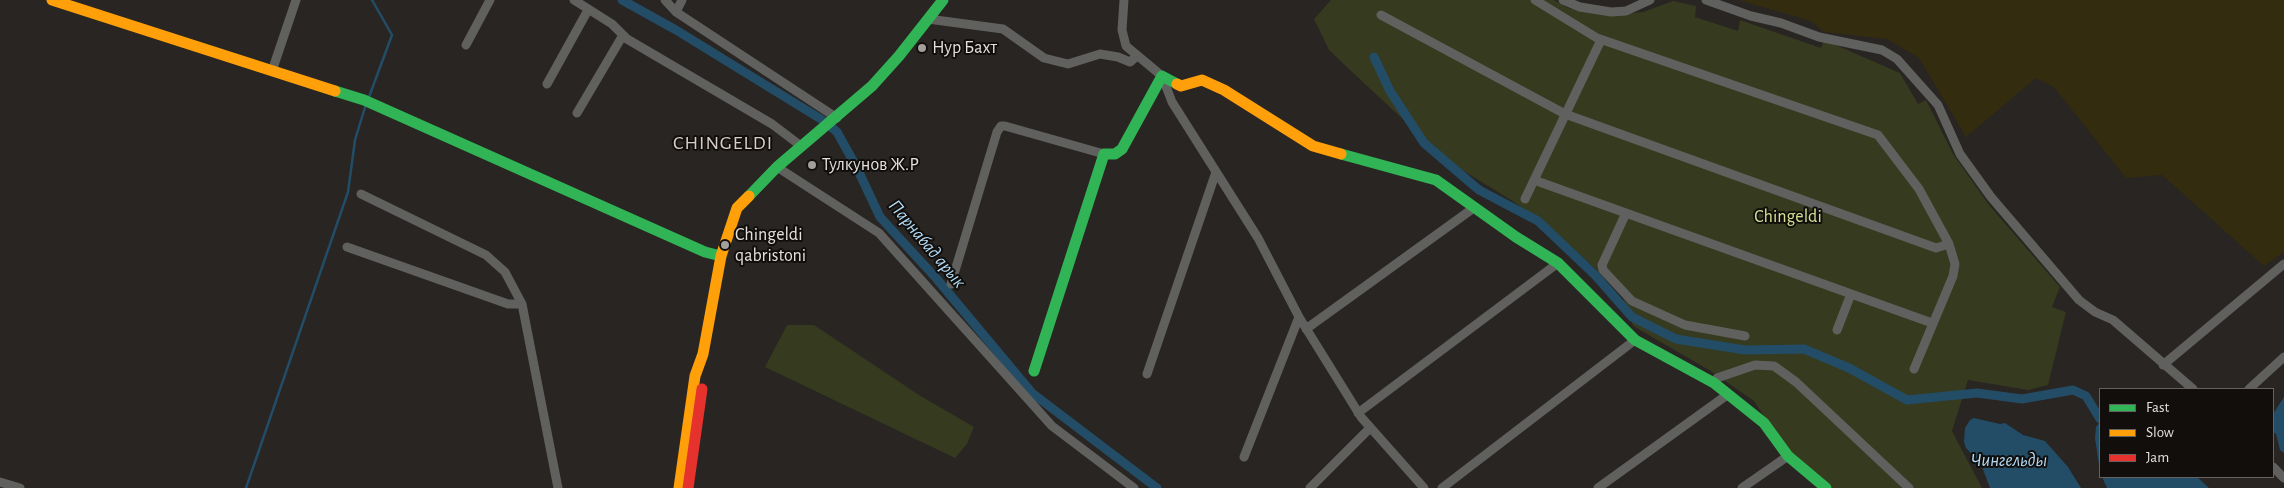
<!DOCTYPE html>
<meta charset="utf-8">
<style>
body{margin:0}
#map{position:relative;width:2284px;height:488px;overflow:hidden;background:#282522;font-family:"Alegreya Sans",sans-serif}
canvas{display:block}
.legend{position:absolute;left:2099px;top:388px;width:175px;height:90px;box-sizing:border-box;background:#110e0c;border:1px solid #656260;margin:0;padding:6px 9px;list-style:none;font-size:15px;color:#e4e0dd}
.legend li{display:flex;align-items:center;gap:10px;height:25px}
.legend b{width:25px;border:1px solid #656260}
</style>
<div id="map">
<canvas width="2284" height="488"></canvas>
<ul class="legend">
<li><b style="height:6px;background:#30b455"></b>Fast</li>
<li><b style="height:6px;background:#ff9f0a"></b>Slow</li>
<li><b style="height:6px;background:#e5322d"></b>Jam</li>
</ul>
</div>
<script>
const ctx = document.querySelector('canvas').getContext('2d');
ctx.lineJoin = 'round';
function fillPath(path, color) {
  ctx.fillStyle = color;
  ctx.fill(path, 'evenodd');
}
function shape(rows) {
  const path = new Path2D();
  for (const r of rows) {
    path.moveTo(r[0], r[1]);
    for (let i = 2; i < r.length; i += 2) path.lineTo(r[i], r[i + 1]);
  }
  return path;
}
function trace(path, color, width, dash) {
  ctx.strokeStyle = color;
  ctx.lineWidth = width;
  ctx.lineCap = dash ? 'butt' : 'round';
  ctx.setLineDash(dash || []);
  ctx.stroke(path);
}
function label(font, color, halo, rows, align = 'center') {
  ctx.font = font + ' "Alegreya Sans",sans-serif';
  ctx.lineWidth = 4;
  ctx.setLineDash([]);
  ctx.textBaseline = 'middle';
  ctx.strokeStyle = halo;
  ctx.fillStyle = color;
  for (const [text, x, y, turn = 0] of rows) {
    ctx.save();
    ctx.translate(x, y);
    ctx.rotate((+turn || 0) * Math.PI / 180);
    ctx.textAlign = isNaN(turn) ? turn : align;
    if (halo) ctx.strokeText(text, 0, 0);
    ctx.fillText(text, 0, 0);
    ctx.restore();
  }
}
const green = shape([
 [1331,0,1554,0,1568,8,1606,16,1643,12,1673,1,1696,6,1695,17,1738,31,1740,20,1821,48,1824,40,1900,73,1918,104,1926,100,1953,154,1989,205,2060,287,2052,307,2066,312,2048,385,2028,390,1968,380,1952,431,1982,488,1827,488,1788,453,1754,401,1709,370,1633,326,1621,292,1556,233,1514,202,1459,168,1408,124,1351,71,1329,50,1314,19],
 [787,325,814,325,919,395,974,427,967,444,955,458,765,367]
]);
const sand = shape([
 [1739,0,2284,0,2284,252,2264,266,2162,175,2126,178,2054,87,2036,78,1966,137,1919,58,1887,39,1824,32,1811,21]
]);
const water = shape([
 [2284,397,2284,453,2280,450,2276,434,2273,432,2273,414],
 [1974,418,2000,424,2005,423,2023,435,2045,441,2068,467,2081,488,1990,488,1981,464,1966,448,1964,442,1965,428,1970,420],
 [2100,422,2100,471,2095,438,2096,427],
 [2102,477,2197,477,2209,488,2107,488]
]);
const stream = shape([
 [369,97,392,35,372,0],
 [246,488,348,192,355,140,366,104]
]);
const canal = shape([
 [622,0,676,30,824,121,837,132,857,168,880,217,936,278,1032,393,1157,488],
 [1374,57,1390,91,1424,143,1479,190,1538,221,1595,275,1632,317,1676,339,1745,350,1804,349,1849,368,1907,400,1977,393,2022,399,2073,390,2086,396,2100,419]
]);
const street = shape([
 [574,0,612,24,627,39,772,124,801,146],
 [665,0,676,12,837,118],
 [1124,0,1122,30,1126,46,1162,76,1172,102,1258,238,1299,317,1361,417,1424,488],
 [1535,0,1597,38,1878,135,1919,189,1949,244,1955,264,1953,276,1914,369],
 [1563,0,1580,7,1611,12,1626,11,1650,0],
 [1706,0,1751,16,1781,23,1819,37,1882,50,1897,59,1938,105,1960,154,1991,197,2079,300,2095,312,2113,320,2193,389],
 [676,12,682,0],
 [1381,15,1565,114,1936,248,1949,244],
 [928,19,1003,29,1044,58,1068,64,1100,54,1118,57,1130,62,1137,56],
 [466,45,490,0],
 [272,71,296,0],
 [547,84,588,10],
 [577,113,623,35],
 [777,167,879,233,1052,426,1134,488],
 [1534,180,1932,323],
 [361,194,486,255,505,272,522,304,558,488],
 [1525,199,1601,40],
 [1626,213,1602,265,1603,270,1632,301,1685,325,1745,336],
 [347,247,508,304,522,304],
 [951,284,997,132,1001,126,1005,126,1104,154],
 [1306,329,1475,207],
 [1837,330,1851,294],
 [2163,365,2284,264],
 [1147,374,1216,172],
 [1714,383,1717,378,1755,365,1774,366,1796,382,1909,488],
 [2249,389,2284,357],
 [1358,413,1558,263],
 [1244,457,1299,317],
 [2273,467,2284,478],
 [0,482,20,488],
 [1310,488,1370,428],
 [1442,488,1635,340],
 [1598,488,1727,395],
 [1742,488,1788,456]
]);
const fast = shape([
 [335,91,364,100,705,252,721,256],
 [1341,154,1436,180,1516,237,1558,263,1635,340,1714,383,1764,423,1788,456,1826,488],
 [749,196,777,167,872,86,899,56,943,0],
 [1034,371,1104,154,1115,154,1122,149,1162,76,1177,84]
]);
const slow = shape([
 [52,0,335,91],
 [1177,84,1181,86,1202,80,1224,90,1313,146,1341,154],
 [679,488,695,376,703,354,721,256,737,208,749,196]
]);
const jam = shape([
 [688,488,702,389]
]);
const markers = [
 [922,48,5,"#a29f9c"],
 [812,165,5,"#a29f9c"],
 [725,245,5,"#a29f9c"]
];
const poiNames = [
 ["Нур Бахт",932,48],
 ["Тулкунов Ж.Р",822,165],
 ["Chingeldi",735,235],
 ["qabristoni",735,256]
];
const parkNames = [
 ["Chingeldi",1788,217]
];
const waterNames = [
 ["Парнабад арык",927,244,50],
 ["Чингельды",2009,460]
];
const quarterNames = [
 ["CHINGELDI",723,143]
];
fillPath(green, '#363a1f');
fillPath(sand, '#332c0f');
fillPath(water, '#234d67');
trace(stream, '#234d67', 2.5);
trace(canal, '#234d67', 9);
trace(street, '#60605e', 9);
trace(fast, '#30b455', 11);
trace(slow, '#ff9f0a', 11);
trace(jam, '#e5322d', 11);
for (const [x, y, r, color] of markers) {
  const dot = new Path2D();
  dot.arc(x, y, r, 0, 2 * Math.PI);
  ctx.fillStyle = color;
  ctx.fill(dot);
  trace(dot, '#110e0c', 2);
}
label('18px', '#e4e0dd', '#110e0c', poiNames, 'left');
label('18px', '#d3e094', '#110e0c', parkNames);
label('italic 19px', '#b2dcf9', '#110e0c', waterNames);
ctx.letterSpacing = '1px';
label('20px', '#d7cec8', '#110e0c', quarterNames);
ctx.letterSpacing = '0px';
</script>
